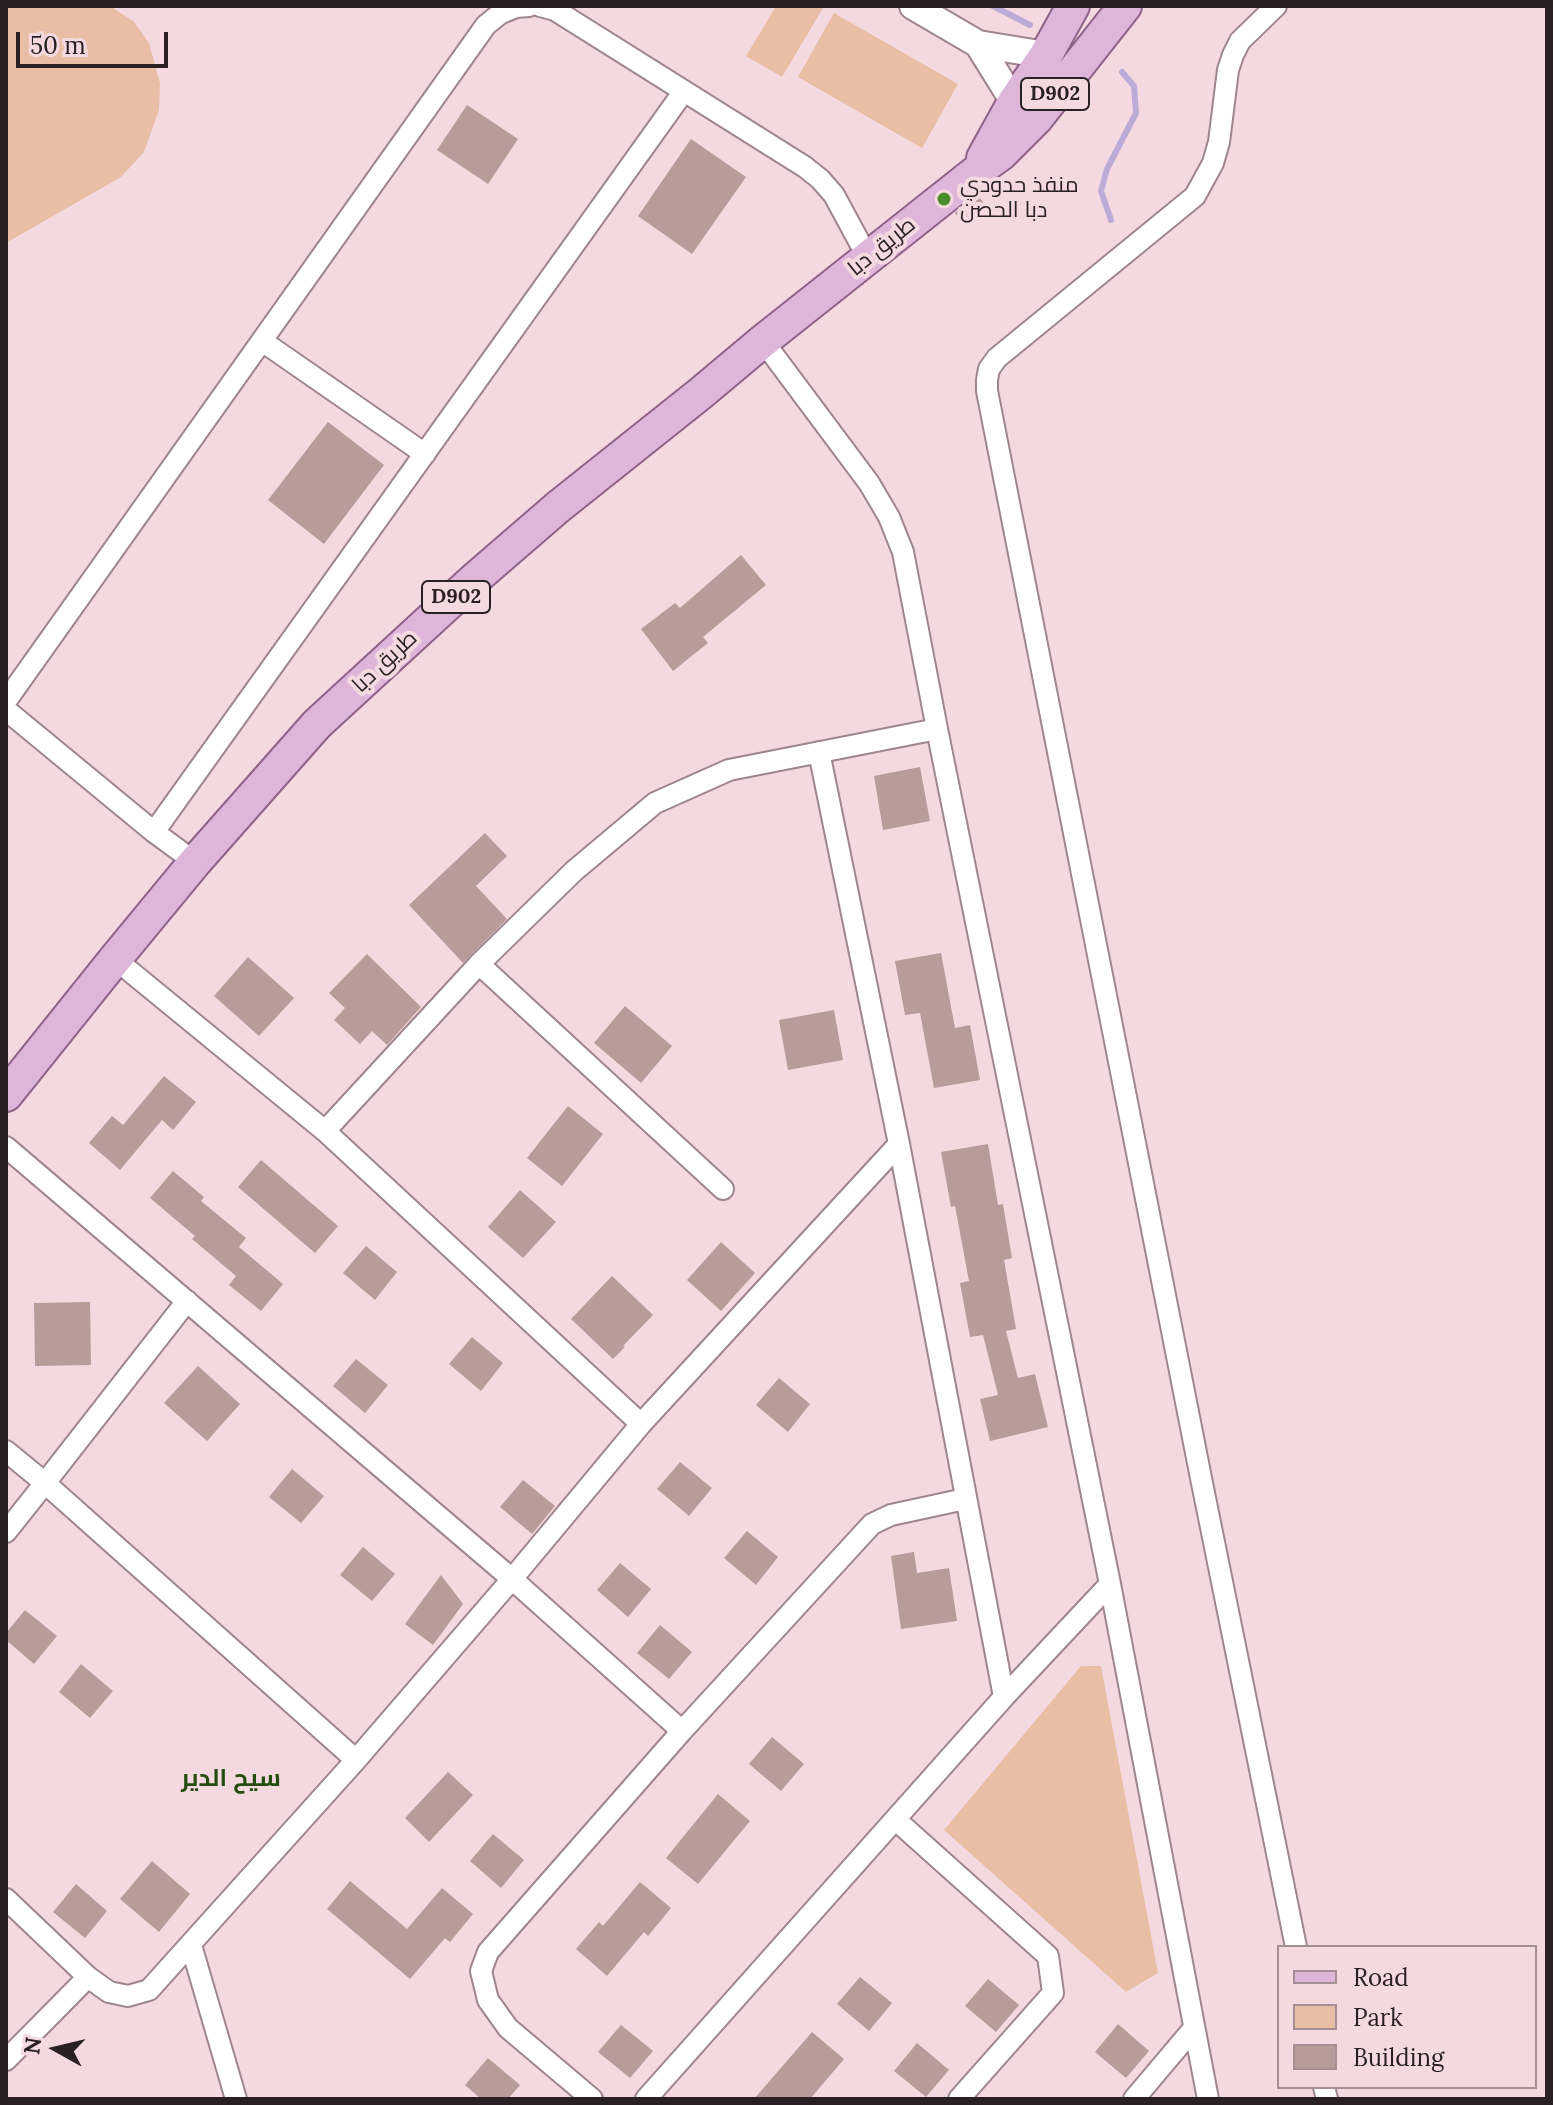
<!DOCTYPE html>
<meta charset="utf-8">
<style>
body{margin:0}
#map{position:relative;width:1553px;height:2105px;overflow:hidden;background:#f5d9e1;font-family:Lora,serif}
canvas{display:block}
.frame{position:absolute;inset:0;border:8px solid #2a2023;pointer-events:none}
.legend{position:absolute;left:1277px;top:1945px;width:260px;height:144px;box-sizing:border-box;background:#f5d9e1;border:2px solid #a48f95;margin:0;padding:10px 14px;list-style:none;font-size:24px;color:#2a2023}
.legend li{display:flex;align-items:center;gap:16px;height:40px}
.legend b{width:40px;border:2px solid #a48f95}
.north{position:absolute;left:16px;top:2009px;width:80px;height:80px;-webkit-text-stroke:6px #f5d9e1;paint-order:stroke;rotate:278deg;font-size:22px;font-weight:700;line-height:32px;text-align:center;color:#2a2023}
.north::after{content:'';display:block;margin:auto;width:28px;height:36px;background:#2a2023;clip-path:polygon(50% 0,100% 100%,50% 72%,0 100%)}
.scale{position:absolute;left:16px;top:32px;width:152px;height:36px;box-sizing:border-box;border:4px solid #2a2023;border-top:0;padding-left:10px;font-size:24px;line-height:28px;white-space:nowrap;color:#2a2023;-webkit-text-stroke:6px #f5d9e1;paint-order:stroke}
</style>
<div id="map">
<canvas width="1553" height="2105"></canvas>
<div class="frame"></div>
<ul class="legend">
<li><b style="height:10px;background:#ddb6d9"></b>Road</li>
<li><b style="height:22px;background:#e8bea4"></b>Park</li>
<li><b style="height:22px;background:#b79c99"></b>Building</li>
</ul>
<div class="north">N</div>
<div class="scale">50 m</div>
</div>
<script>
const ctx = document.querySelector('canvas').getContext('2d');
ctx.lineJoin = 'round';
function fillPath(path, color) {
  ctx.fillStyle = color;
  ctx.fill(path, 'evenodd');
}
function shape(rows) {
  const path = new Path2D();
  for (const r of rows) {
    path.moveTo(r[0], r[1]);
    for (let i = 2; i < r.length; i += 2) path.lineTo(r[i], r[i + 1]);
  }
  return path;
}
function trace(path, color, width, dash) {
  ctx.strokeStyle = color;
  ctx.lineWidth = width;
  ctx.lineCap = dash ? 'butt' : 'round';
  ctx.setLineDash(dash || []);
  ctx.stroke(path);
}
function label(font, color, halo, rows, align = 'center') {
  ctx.font = font + ' Lora,Cairo,serif';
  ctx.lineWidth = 8;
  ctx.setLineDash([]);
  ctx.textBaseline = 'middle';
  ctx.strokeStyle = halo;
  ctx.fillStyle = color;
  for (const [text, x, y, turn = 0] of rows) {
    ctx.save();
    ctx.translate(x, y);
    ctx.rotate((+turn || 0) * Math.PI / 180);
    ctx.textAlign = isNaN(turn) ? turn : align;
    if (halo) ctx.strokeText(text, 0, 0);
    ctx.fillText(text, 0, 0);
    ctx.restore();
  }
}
const green = shape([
 [6,6,110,6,134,22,149,43,160,83,159,110,144,152,121,177,6,243],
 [776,6,820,6,823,8,782,77,746,56],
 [834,13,958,84,922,148,798,77],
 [1081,1666,1101,1666,1158,1973,1126,1992,944,1830]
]);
const stream = shape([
 [993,6,1030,25],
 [1111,220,1101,191,1107,169,1136,113,1134,86,1122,72]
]);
const building = shape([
 [467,105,518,139,488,184,437,150],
 [691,139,746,177,692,254,638,216],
 [977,195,984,203,962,222,955,213],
 [328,422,384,465,324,544,268,500],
 [741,555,766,585,703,637,708,643,673,671,641,629,675,603,680,608],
 [920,767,930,821,883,830,874,776],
 [485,833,507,856,476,886,507,919,463,963,409,905],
 [941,953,955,1028,970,1025,980,1080,934,1088,920,1013,905,1015,895,961],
 [367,954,421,1007,387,1045,372,1031,360,1044,334,1020,345,1008,329,993],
 [248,957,294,998,259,1036,214,996],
 [625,1006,672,1046,641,1083,594,1043],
 [834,1010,843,1060,788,1070,779,1020],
 [164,1076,196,1102,173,1130,162,1120,120,1170,89,1143,112,1116,123,1125],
 [568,1106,603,1134,562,1186,527,1158],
 [988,1144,998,1205,1003,1204,1012,1258,1004,1260,1016,1329,1006,1331,1018,1378,1035,1374,1048,1427,990,1441,980,1399,998,1395,983,1335,970,1337,960,1283,969,1281,955,1206,951,1207,941,1152],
 [261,1160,338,1226,315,1253,238,1187],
 [173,1171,204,1197,201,1201,246,1238,239,1247,283,1284,261,1311,229,1285,236,1276,192,1239,195,1236,150,1198],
 [520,1190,556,1222,523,1258,488,1227],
 [721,1242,755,1273,721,1311,687,1280],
 [366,1246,397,1272,375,1300,343,1273],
 [612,1276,653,1315,623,1346,625,1347,613,1359,571,1319],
 [90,1302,91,1365,35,1366,34,1303],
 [472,1337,503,1363,481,1391,449,1364],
 [356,1359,388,1385,365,1413,333,1386],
 [198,1366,240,1404,207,1441,164,1403],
 [779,1378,810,1404,788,1432,756,1405],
 [680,1462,712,1488,689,1516,657,1489],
 [292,1469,324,1496,301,1523,269,1497],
 [523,1480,555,1506,532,1534,500,1507],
 [747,1531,778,1557,756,1585,724,1558],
 [363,1547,395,1574,372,1601,340,1575],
 [914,1552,917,1573,949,1568,957,1621,901,1629,891,1556],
 [620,1563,651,1589,628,1617,597,1590],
 [441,1575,463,1604,433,1645,405,1624],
 [25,1610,57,1636,34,1664,6,1640,6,1633],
 [660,1625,692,1652,669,1679,637,1653],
 [81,1664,113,1691,90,1718,59,1692],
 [772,1737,804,1764,781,1791,749,1764],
 [448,1772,473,1795,429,1842,405,1818],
 [718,1794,750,1821,698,1884,666,1858],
 [493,1834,524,1860,501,1888,470,1861],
 [152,1861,190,1894,159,1932,120,1899],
 [350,1881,407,1929,442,1888,473,1914,450,1942,445,1938,410,1979,327,1909],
 [640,1882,671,1908,648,1936,644,1932,607,1976,576,1949,599,1922,603,1926],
 [76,1884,107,1911,85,1938,53,1912],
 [860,1977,892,2003,869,2031,837,2004],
 [988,1979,1019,2005,996,2032,965,2006],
 [1118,2024,1149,2051,1126,2078,1095,2052],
 [621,2025,653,2051,630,2078,598,2052],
 [812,2032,844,2059,810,2099,754,2099],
 [917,2043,949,2070,926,2097,894,2071],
 [488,2058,520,2085,508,2099,481,2099,465,2085]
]);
const minor = shape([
 [540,6,555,10,805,167,820,179,834,195,868,258],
 [1276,6,1240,41,1233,55,1228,70,1219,142,1213,163,1195,196,997,358,989,369,987,380,987,391,1201,1478,1296,1947],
 [262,341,425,454],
 [763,341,869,483,889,517,903,552,937,729,1110,1584,1208,2099],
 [6,701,486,25,501,13,516,7,529,6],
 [6,710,154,832,195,862],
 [819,752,899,1144,1004,1697],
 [154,832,684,91],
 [115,959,325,1131,641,1424],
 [479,964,723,1189],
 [325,1131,479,964,574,871,655,803,729,770,937,729],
 [6,1147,512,1579,682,1731],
 [6,1451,45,1483,187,1301],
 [6,1532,45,1483,356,1760],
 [896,1820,1048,1956,1053,1993,959,2099],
 [6,1899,88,1977,109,1992,128,1996,149,1990,356,1760,512,1579,641,1424,899,1144],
 [191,1945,236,2099],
 [6,2060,88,1977],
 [1324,2087,1327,2099],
 [592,2099,508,2028,488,2000,481,1971,488,1952,682,1731,872,1524,891,1515,965,1499],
 [646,2099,1004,1697,1110,1584],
 [1134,2099,1194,2028]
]);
const tertiary = shape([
 [913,6,978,44,1046,55],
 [978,44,1014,102]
]);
const primary = shape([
 [983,158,1014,102,1046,55,1073,6],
 [6,1095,115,959,195,862,317,724,477,577,558,507,701,393,763,341,976,172,1001,154,1036,119,1125,6]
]);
const markers = [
 [944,199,8,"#4d8c2c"]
];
const shields = [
 [1055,94,68],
 [456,597,68]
];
const shieldNames = [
 ["D902",1055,94],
 ["D902",456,597]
];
const poiNames = [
 ["منفذ حدودي",960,186],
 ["دبا الحصن",960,211]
];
const streetNames = [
 ["طريق دبا",882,247,-39],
 ["طريق دبا",385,662,-43]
];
const neighbourhoodNames = [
 ["سيح الدير",231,1779]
];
fillPath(green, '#e8bea4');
trace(stream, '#bcabd7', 6);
fillPath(building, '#b79c99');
trace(minor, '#9f868e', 24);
trace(tertiary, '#9f868e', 30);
trace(primary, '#8f6288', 36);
trace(minor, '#fff', 20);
trace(tertiary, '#fff', 26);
trace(primary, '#ddb6d9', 32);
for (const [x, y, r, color] of markers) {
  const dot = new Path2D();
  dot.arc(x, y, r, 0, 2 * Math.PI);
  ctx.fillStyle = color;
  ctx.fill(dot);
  trace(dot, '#f5d9e1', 3);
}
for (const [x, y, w] of shields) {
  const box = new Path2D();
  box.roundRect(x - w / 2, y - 16, w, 32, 6);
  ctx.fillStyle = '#f5d9e1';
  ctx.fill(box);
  trace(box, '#2a2023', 2);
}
label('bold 20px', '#2a2023', null, shieldNames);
label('22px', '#2a2023', '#f5d9e1', poiNames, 'left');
label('22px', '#2a2023', '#f5d9e1', streetNames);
label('bold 24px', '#254d0f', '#f5d9e1', neighbourhoodNames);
</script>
